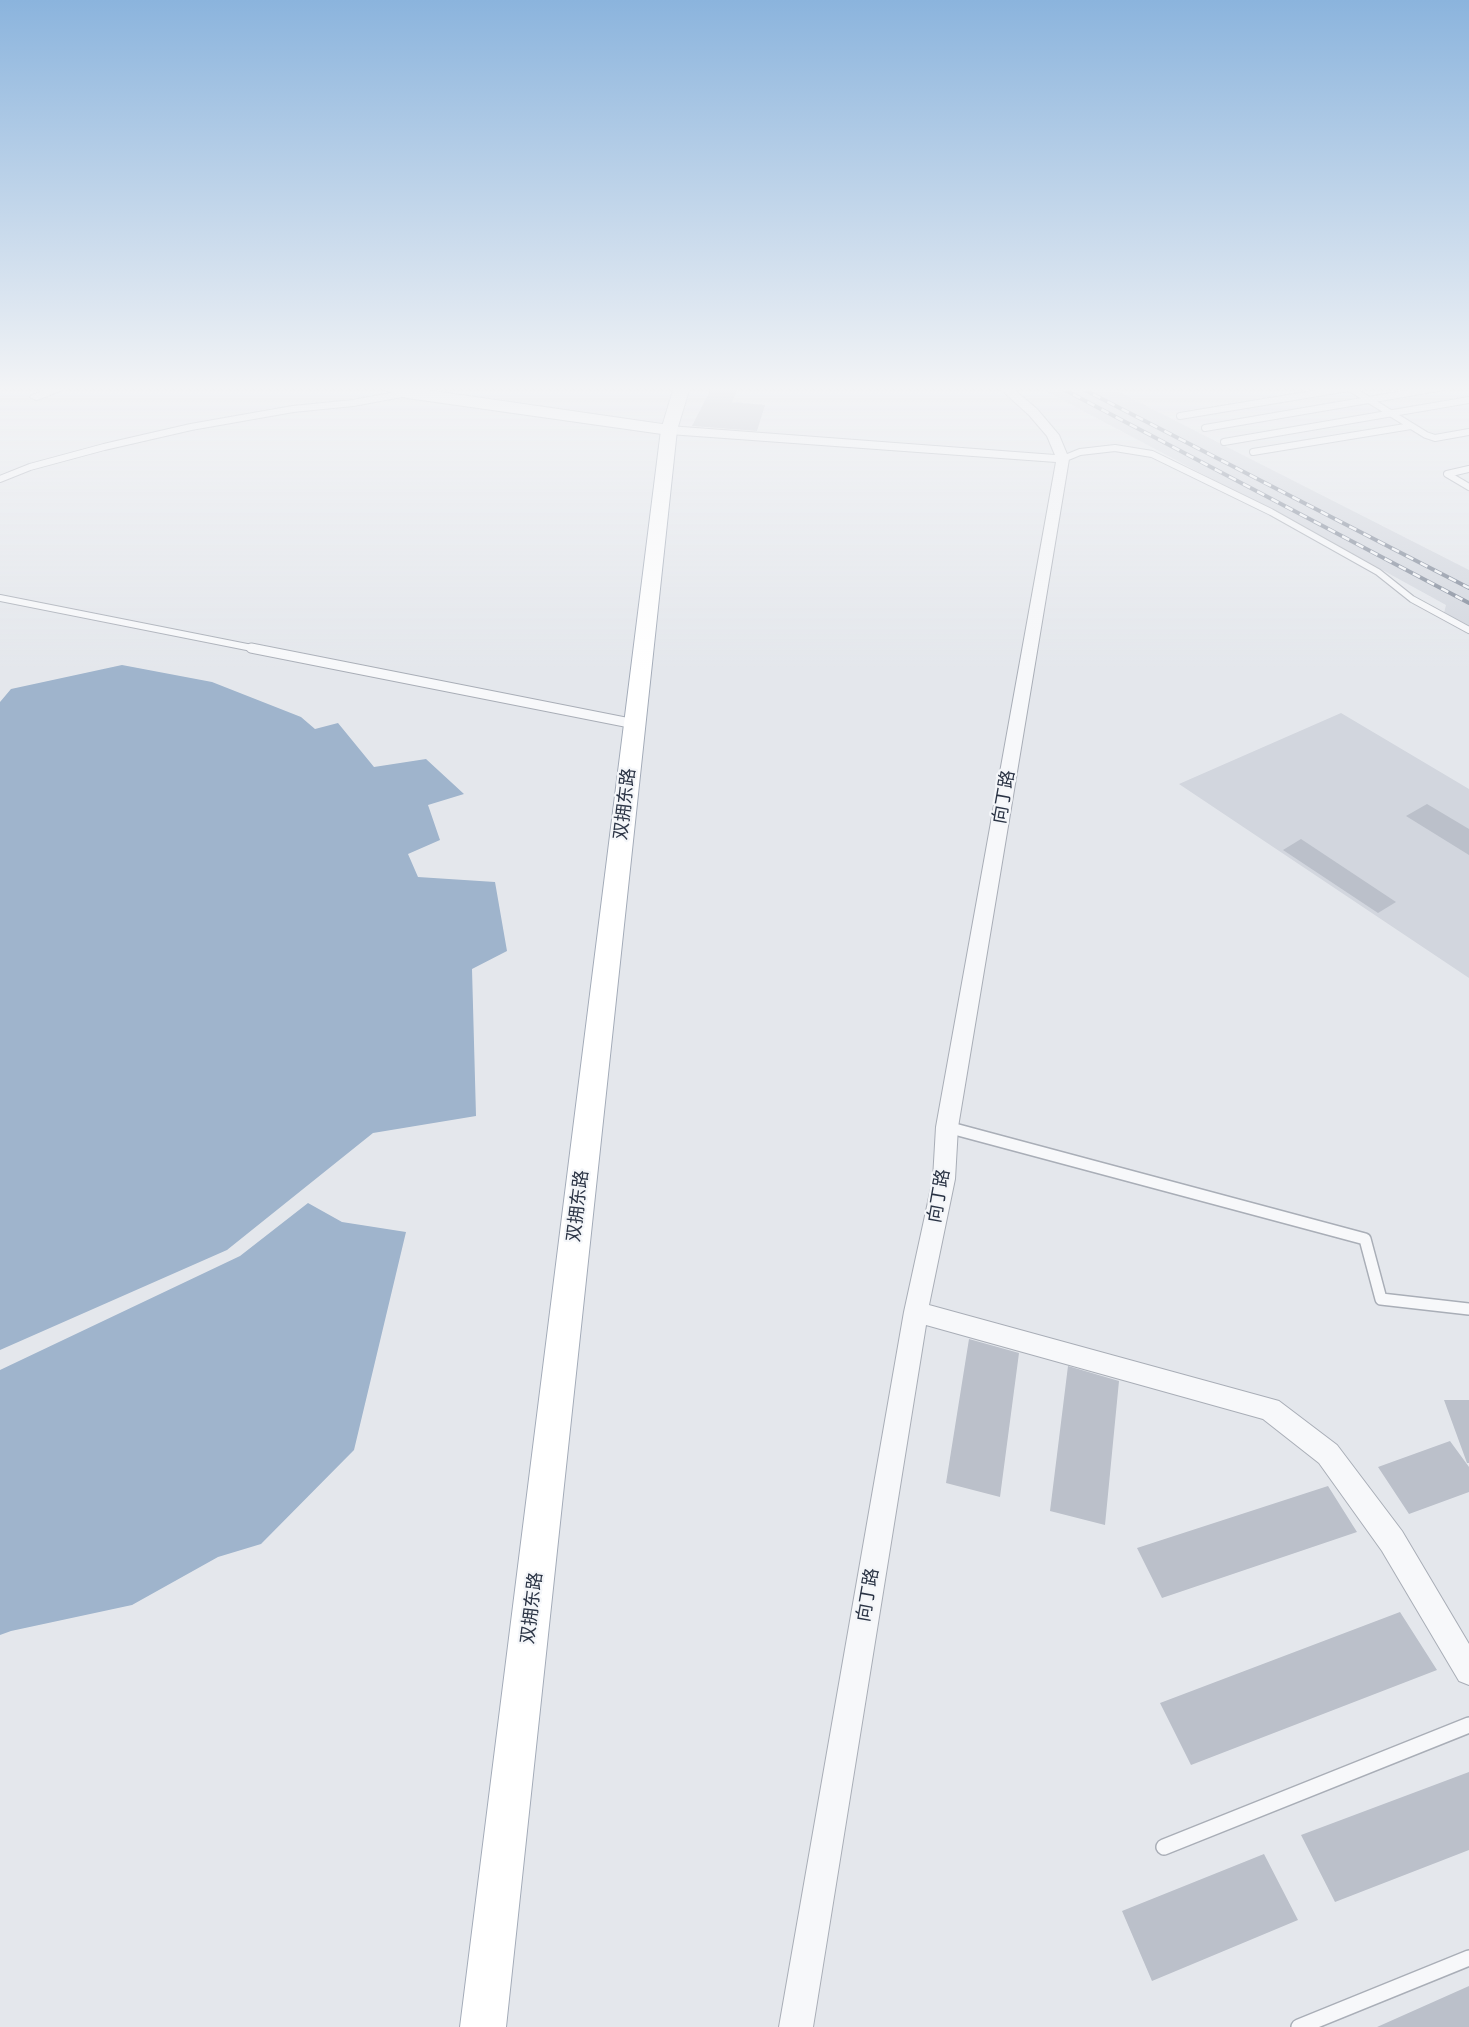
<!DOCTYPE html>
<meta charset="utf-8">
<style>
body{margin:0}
canvas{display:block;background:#e4e7ec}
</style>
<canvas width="1469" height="2027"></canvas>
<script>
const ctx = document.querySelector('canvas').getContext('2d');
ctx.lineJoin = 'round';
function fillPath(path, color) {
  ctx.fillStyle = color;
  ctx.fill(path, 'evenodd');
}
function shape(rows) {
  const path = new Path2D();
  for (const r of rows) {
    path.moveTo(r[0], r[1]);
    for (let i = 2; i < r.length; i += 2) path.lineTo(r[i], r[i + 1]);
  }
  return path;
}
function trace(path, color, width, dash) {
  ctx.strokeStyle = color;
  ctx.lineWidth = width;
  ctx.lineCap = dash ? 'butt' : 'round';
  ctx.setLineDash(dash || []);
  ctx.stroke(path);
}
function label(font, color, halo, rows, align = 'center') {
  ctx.font = font + ' "Alegreya Sans","Noto Sans SC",sans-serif';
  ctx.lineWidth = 4.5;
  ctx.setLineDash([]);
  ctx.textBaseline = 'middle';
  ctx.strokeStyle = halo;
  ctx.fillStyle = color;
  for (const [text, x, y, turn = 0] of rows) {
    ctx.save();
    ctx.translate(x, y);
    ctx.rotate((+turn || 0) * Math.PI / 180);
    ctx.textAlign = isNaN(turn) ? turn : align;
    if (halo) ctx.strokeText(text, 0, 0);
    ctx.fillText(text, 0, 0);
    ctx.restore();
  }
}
const built = shape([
 [1038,387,1109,387,1469,570,1469,626,1444,613,1446,605,1346,550],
 [1341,713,1469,789,1469,978,1179,784]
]);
const water = shape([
 [122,665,212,682,301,717,315,729,338,723,374,767,426,759,464,794,428,805,440,840,408,854,418,877,495,882,507,951,472,969,476,1116,373,1133,227,1250,0,1350,0,702,11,689],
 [308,1203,342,1222,406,1232,354,1450,261,1544,218,1557,132,1605,11,1631,0,1635,0,1370,240,1256]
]);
const building = shape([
 [712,387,739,387,732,402,765,405,757,431,692,426],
 [1427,804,1469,829,1469,855,1406,816],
 [1301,839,1396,902,1378,913,1283,850],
 [969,1339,1019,1353,1000,1497,946,1483],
 [1068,1366,1119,1381,1105,1525,1050,1511],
 [1444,1400,1469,1400,1469,1463,1467,1463],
 [1450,1441,1469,1467,1469,1492,1409,1514,1378,1467],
 [1328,1486,1357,1532,1162,1598,1137,1548],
 [1400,1612,1437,1670,1191,1765,1160,1703],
 [1469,1772,1469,1850,1335,1902,1301,1835],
 [1264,1854,1298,1920,1152,1981,1122,1911],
 [1469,1986,1469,2027,1377,2027]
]);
const laneFar3 = shape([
 [1348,387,1426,435,1435,438,1469,432],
 [1180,416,1354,387],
 [1205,428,1444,387],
 [1224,442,1469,400],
 [1253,452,1411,426],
 [1063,459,1080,452,1115,448,1152,454,1271,512,1378,572,1412,599,1469,630],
 [1469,469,1447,474,1469,487],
 [0,479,30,467,104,447,191,427,293,409,353,403,407,393],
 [0,598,257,649]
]);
const laneFar2 = shape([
 [251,648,635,724]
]);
const laneFar1 = shape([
 [947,1127,1365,1239,1381,1299,1469,1309]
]);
const lane = shape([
 [1164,1847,1469,1725],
 [1299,2027,1469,1958]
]);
const street = shape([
 [53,387,70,387,40,399,36,400,30,397,32,395,53,387],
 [998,387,1011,387,1037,409,1059,435,1069,459,958,1127,955,1179,929,1305,1279,1401,1337,1445,1402,1531,1469,1644,1469,1685,1459,1681,1382,1551,1319,1463,1263,1419,926,1325,813,2027,779,2027,904,1312,933,1179,936,1127,1056,462,669,434,663,430,669,426,1055,455,1047,436,1029,415,998,387]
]);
const secondary = shape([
 [382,387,406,387,669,425,675,426,677,430,675,434,669,435,407,398,384,390,382,387]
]);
const primary = shape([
 [674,387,690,387,677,430,506,2027,460,2027,661,430,674,387]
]);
const rail = shape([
 [1059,387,1469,603],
 [1079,387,1469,588]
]);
const streetNames = [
 ["向丁路",1004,797,-80],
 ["双拥东路",625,804,-83],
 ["向丁路",939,1196,-80],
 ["双拥东路",578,1206,-83],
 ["向丁路",868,1595,-80],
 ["双拥东路",532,1608,-83]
];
fillPath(built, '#d2d6de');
fillPath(water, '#9fb4cc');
fillPath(building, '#bbc0ca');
trace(laneFar3, '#a9aeb7', 8);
trace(laneFar2, '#a9aeb7', 11);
trace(laneFar1, '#a9aeb7', 14);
trace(lane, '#a9aeb7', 18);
trace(street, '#a9aeb7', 2);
trace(secondary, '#a9aeb7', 2);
trace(primary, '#a3abb8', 2);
trace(laneFar3, '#f7f8fa', 6);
trace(laneFar2, '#f7f8fa', 9);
trace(laneFar1, '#f7f8fa', 11);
trace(lane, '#f7f8fa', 15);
fillPath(street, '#f7f8fa');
fillPath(secondary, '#fff');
fillPath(primary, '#fff');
trace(rail, '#7d8696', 4);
trace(rail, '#f4f6f9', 2.5, [8]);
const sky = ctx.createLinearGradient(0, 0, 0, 671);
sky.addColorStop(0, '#8bb4dd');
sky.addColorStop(0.58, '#f3f4f6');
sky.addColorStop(1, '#f3f4f600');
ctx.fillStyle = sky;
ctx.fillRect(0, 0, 1469, 671);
label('18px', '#2b3445', '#f4f6f9', streetNames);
</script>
